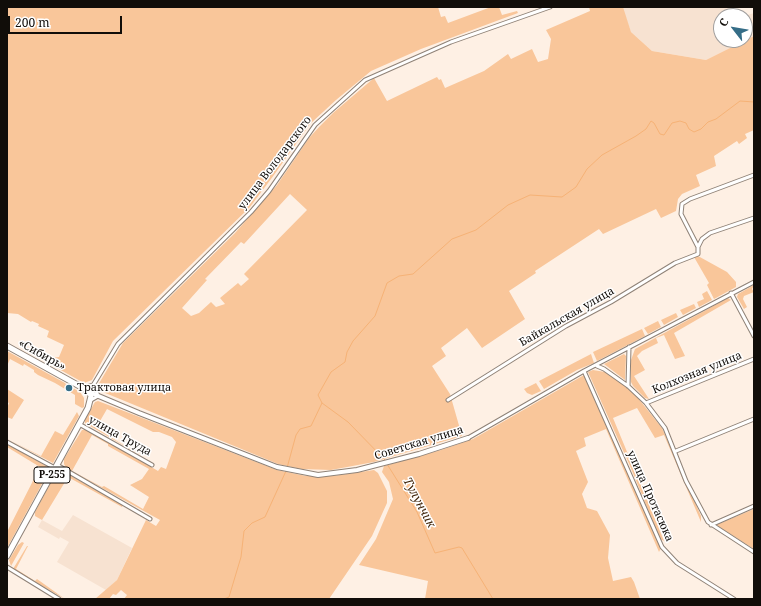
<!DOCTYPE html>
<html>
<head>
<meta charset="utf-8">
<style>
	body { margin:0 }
	#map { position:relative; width:761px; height:606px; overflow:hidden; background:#fef0e4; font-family:"Noto Serif",serif }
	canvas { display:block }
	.frame { position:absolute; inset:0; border:8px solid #110d09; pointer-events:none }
	.north { position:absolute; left:713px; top:8px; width:40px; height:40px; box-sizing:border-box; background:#fff; border:1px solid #a09e9d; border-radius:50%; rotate:301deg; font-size:11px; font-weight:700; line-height:16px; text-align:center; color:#110d09 }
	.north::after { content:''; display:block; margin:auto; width:14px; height:18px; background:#356d87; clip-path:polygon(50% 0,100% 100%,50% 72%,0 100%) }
	.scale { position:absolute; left:8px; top:16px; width:114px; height:18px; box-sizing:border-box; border:2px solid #110d09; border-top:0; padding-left:5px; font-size:12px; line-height:14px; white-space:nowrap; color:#110d09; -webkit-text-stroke:3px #fff; paint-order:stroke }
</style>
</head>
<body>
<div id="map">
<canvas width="761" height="606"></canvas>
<div class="frame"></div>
<div class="north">С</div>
<div class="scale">200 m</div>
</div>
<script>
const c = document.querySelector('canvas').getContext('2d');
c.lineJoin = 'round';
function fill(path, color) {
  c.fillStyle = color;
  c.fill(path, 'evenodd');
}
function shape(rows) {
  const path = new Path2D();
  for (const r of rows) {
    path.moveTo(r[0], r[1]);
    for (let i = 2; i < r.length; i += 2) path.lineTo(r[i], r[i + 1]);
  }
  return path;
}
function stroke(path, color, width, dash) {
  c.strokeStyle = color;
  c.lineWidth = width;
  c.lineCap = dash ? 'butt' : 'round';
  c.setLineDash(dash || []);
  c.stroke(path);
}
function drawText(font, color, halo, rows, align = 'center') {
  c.font = font + ' "Noto Serif",serif';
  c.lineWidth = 3;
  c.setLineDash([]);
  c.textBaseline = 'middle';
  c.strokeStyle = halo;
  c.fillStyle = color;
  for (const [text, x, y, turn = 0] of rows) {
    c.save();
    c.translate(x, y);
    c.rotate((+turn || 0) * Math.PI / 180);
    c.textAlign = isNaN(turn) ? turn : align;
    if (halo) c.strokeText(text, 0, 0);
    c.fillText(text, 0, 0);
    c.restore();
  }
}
const built = shape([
	[622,7,732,7,735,16,721,16,721,40,745,40,744,16,754,13,754,36,706,60,652,51,631,32],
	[73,515,132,548,117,580,106,590,57,562,69,542,60,537,59,539,38,527,42,520,62,531]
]);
const green = shape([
	[7,7,438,7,441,17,445,16,448,23,491,7,499,7,502,15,517,11,518,13,421,49,371,71,336,100,310,124,274,175,250,207,113,341,92,380,84,383,57,368,57,363,53,361,48,363,42,360,43,359,59,357,64,345,47,337,49,331,38,326,39,324,32,321,31,322,18,314,7,313],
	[589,7,623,7,631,32,652,51,706,60,754,36,754,130,745,134,747,138,739,144,737,141,714,156,716,166,696,175,700,186,682,194,678,199,676,211,661,218,656,209,603,234,599,229,535,271,536,273,509,291,525,319,482,348,467,328,441,348,446,356,432,366,450,394,462,436,374,462,331,470,301,469,278,464,98,390,98,385,123,343,235,233,277,185,309,138,320,126,333,113,374,78,387,101,437,77,439,80,441,79,445,88,484,71,508,54,511,59,532,49,538,62,548,59,551,39,546,30,590,11],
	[290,194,307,210,244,274,249,279,241,286,238,283,220,298,225,304,216,307,211,302,199,313,191,316,182,308,207,280,205,279,241,242,244,244],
	[698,256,727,272,736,282,736,287,714,299,707,285,709,283,694,257],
	[754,285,752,289,754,292,744,296,743,299,747,307,744,309,737,297,738,294],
	[707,291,712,300,699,307,697,302,704,299,702,294],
	[728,298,731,300,674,333,685,356,675,359,664,335,656,338,658,343,642,351,637,356,645,370,634,376,649,399,645,398,633,386,631,382,631,360,635,349],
	[694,304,696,308,683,315,680,310],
	[676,313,678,317,664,325,661,320],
	[658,321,661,327,648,334,644,328],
	[642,329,645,336,597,361,593,352],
	[7,351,65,383,70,389,73,388,80,392,84,398,84,407,82,408,75,404,75,395,55,383,38,375,34,372,34,370,24,364,23,366,10,359,7,366],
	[591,354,594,363,577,370,544,389,539,381],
	[624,354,626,356,625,380,604,364],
	[593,370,605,372,623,383,638,398,662,428,701,516,701,522,664,435,655,438,637,408,613,418,664,541,660,539,630,466,588,372],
	[584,375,661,548,659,552,606,429,584,438,586,446,576,451,588,482,582,494,587,508,597,511,610,535,608,558,613,581,631,577,634,582,640,599,425,599,428,581,359,565,376,539,393,499,389,482,382,472,384,466,441,450,473,439],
	[536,383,541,391,532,395,527,393,524,389],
	[7,389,24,400,12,419,7,417,7,408,9,403,7,402],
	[98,401,277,470,306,476,333,476,374,470,378,473,387,491,387,503,372,536,329,599,124,599,127,595,121,590,116,595,113,594,109,599,95,599,117,580,146,520,156,526,160,520,66,468,64,464,64,459,82,430,89,430,158,471,161,467,166,469,176,442,172,437,159,432,153,432,107,409,96,428,133,451,85,423,85,419,95,402],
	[92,435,108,444,108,446,149,469,142,479,130,485,149,497,143,509,104,486,102,487,72,471],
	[77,412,79,416,53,463,7,439,41,456,55,431,63,435],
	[7,444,46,466,49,471,7,548,7,532,40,467,7,447],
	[61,470,62,471,123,505,122,507,68,477,42,520,35,516,35,512,56,473],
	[754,509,754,549,716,525],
	[22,542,24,543,11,566,9,560,18,545],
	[27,546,28,546,16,569,35,581,37,579,65,599,13,569]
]);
const stream = shape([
	[322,403,348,422,386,461],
	[387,464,417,512,435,553,459,547,462,548,493,599],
	[287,468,296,435,300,429,311,426,322,403,318,395,331,372,345,362,347,352,353,341,375,316,387,283,399,276,413,274,452,239,476,230,508,205,530,195,562,197,576,187,587,169,602,155,636,136,646,129,651,121,654,123,660,134,664,135,672,123,680,121,686,123,689,129,694,132,701,129,708,122,716,119,740,101,754,102],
	[224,599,229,597,241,557,244,531,252,523,265,517,286,471]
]);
const minor = shape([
	[698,247,702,239,710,233,754,218],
	[731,293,754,336],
	[597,366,604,369,628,386,646,403,665,428,686,481,708,522,754,552],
	[584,371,662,547,677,563,734,599],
	[628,386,629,347],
	[82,388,94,385,98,396,91,400],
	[89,392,118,344,251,212,269,191,315,125,365,80,451,42,550,7],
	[448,400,566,326,611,302,675,263,698,254,698,247,681,214,682,204,690,199,754,175],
	[646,403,754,359],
	[79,424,152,465],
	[468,438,584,371,754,282],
	[7,442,55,468],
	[676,451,754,419],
	[57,465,150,519],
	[711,525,754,506],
	[7,567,59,599]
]);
const tertiary = shape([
	[89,392,139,413,277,467,318,475,357,470,419,454,468,438]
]);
const trunk = shape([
	[7,346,83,388,89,392,91,396,88,408,7,556]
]);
const markers = [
	[69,388,4,"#356d87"]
];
const shields = [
	[52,475,36]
];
const shieldNames = [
	["Р-255",52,475]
];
const streetNames = [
	["улица Володарского",275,163,-53],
	["Байкальская улица",567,317,-30],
	["«Сибирь»",42,355,29],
	["Колхозная улица",697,373,-22],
	["улица Труда",120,436,29],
	["Советская улица",419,443,-17],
	["улица Протасюка",650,496,66]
];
const poiNames = [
	["Трактовая улица",77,388]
];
const waterNames = [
	["Тулунчик",419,503,62]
];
fill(built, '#f7e2d1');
fill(green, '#f9c69a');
stroke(stream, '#f6b276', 1);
stroke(minor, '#8f8277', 5);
stroke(tertiary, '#8f8277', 6);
stroke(trunk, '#8f8277', 7);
stroke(minor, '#fff', 3);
stroke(tertiary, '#fff', 4);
stroke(trunk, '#fff', 5);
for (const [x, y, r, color] of markers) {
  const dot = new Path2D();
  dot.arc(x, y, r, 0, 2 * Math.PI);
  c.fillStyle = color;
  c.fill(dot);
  stroke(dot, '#fff', 1.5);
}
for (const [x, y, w] of shields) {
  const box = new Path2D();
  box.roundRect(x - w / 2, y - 8, w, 16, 3);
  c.fillStyle = '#fff';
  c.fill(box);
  stroke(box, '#110d09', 1);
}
drawText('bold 10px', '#110d09', null, shieldNames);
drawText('11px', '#110d09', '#fff', streetNames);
drawText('11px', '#110d09', '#fff', poiNames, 'left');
drawText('italic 12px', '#3f2409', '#fff', waterNames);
</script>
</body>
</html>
